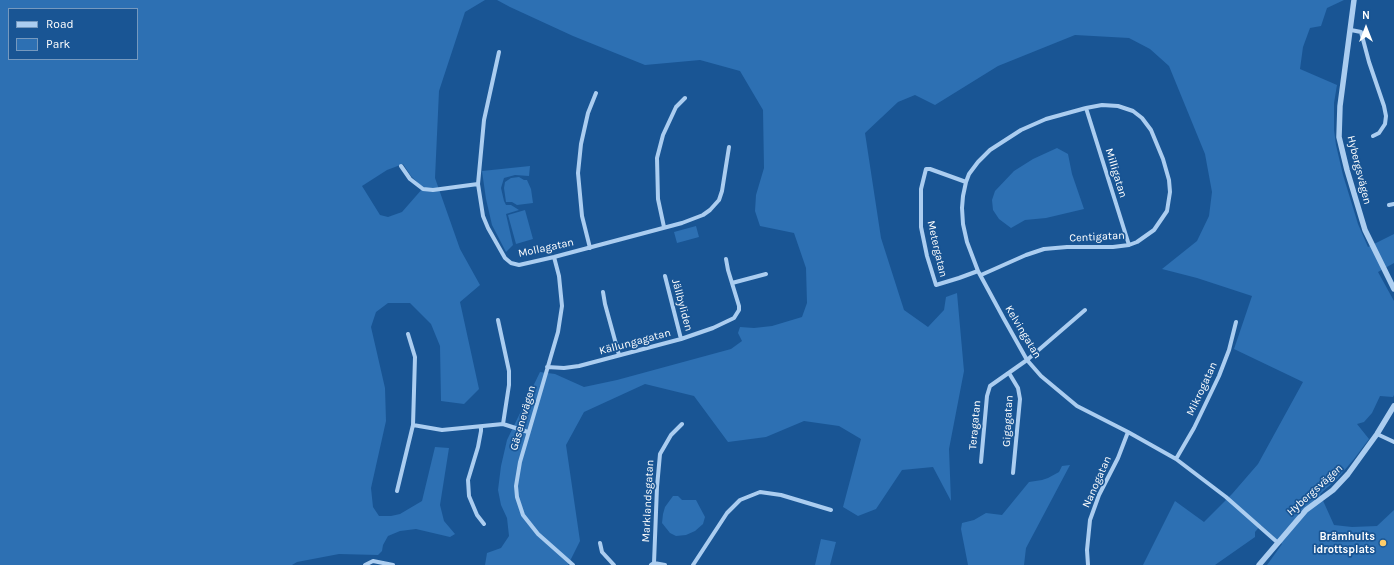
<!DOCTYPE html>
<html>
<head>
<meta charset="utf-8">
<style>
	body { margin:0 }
	#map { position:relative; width:1394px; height:565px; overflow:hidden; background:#195594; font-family:Karla,sans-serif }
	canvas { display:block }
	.legend { position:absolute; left:8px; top:8px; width:130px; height:52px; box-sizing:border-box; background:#195594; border:1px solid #7599bf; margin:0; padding:5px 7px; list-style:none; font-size:12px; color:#fff }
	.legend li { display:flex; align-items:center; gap:8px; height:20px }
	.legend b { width:20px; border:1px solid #7599bf }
	.north { position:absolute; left:1346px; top:8px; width:40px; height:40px; -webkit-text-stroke:3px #195594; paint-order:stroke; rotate:0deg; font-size:11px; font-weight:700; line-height:16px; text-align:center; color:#fff }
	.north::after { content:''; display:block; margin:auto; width:14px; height:18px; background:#fff; clip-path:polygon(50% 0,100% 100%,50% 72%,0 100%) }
</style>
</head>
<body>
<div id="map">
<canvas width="1394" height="565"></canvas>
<ul class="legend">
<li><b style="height:5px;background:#abcdf0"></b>Road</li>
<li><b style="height:11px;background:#2d70b3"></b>Park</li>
</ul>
<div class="north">N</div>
</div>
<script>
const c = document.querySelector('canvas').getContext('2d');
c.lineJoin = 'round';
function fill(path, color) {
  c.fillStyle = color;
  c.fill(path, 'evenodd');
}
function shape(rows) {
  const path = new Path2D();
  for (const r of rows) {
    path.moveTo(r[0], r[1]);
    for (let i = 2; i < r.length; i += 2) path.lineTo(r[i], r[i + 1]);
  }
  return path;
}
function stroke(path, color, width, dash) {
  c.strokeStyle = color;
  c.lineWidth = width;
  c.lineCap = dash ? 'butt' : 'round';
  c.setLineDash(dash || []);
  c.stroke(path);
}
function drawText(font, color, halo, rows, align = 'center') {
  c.font = font + ' Karla,sans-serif';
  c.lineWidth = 3.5;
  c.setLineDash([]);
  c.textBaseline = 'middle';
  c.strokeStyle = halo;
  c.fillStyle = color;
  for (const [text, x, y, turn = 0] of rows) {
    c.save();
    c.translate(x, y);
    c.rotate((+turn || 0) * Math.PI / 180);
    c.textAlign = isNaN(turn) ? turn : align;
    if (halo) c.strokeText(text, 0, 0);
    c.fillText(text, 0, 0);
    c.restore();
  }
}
const green = shape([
	[0,0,485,0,465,12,439,91,435,178,460,249,480,285,460,302,479,389,464,404,441,401,440,346,431,324,410,303,388,303,376,312,371,327,385,388,386,421,371,488,373,507,379,516,391,516,400,514,422,501,435,447,449,448,440,505,444,521,455,534,450,537,416,529,400,531,388,536,383,545,382,551,378,555,339,554,297,562,292,565,0,565],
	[9,9,137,9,137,59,9,59],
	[403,164,411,176,423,188,402,212,388,217,380,215,362,186,387,170],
	[497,0,1344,0,1327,8,1321,26,1310,28,1303,47,1300,69,1337,85,1334,103,1334,130,1336,145,1343,175,1358,224,1368,247,1394,234,1394,263,1378,272,1394,301,1394,395,1393,397,1380,396,1372,413,1364,422,1357,424,1369,439,1354,459,1337,479,1320,494,1334,525,1352,527,1377,526,1394,510,1394,565,1267,565,1282,544,1261,525,1255,532,1255,537,1215,565,1143,565,1175,501,1204,522,1232,494,1258,464,1303,382,1234,349,1252,296,1197,278,1162,269,1197,241,1209,216,1212,192,1205,154,1169,66,1150,49,1129,38,1075,35,998,66,935,105,915,95,898,102,865,133,881,238,904,310,928,327,944,310,946,297,957,293,964,371,949,449,951,501,933,467,902,470,876,509,858,516,843,507,861,439,839,426,804,421,766,437,728,442,694,396,645,384,584,412,566,445,580,541,568,565,485,565,487,553,501,548,509,536,507,518,501,505,498,490,501,466,507,440,540,372,555,374,584,387,617,380,731,349,742,341,738,333,740,327,754,328,772,326,802,317,807,303,806,268,794,233,760,226,755,211,756,195,764,168,763,110,740,71,700,60,645,65,573,36,510,7],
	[1057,148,1068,154,1072,174,1084,209,1046,218,1025,220,1011,228,999,219,993,210,992,200,995,191,1014,171,1033,159],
	[530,166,529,176,515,175,504,178,501,188,504,201,506,205,511,205,519,210,506,214,513,245,506,252,492,225,486,199,482,171],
	[519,177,524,180,527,180,531,189,533,203,517,205,512,202,506,202,504,188,505,182,511,178],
	[525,210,533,239,516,244,508,215],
	[696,226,699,237,677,243,674,232],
	[1070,465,1026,548,1024,565,968,565,961,529,962,523,974,520,986,513,1002,515,1029,482,1042,480,1048,478,1059,472,1062,466],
	[673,496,678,496,682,500,696,500,705,517,703,524,695,531,686,535,676,536,670,533,662,523,663,514,665,507],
	[821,539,836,542,830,565,815,565]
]);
const minor = shape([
	[1351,30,1361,32,1369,62,1384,106,1386,116,1385,124,1379,133,1373,136],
	[499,52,484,120,478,184,483,216,488,228,505,258,511,263,519,265,554,257,682,223,703,215,710,210,719,200,722,191,729,147],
	[1086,108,1129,245],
	[401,166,410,179,423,189,433,190,478,184],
	[966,182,930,169,926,169,921,189,921,227,927,256,936,285,959,278,978,271],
	[1389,205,1394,204],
	[664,227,658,199,657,158,663,135,676,107,685,98],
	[590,248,582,216,578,173,581,144,588,113,596,93],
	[554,257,559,276,562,306,558,332,520,462,516,486,517,497,523,515,538,534,573,565],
	[981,275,1026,255,1044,249,1067,247,1113,247,1129,245,1137,242,1154,230,1167,211,1170,192,1169,180,1163,159,1151,130,1142,118,1133,111,1118,106,1102,105,1086,108,1046,119,1021,130,990,150,978,162,969,174,966,182,963,196,962,208,963,224,967,242,978,271,1004,319,1027,360,1041,376,1077,406,1128,432,1176,459,1226,497,1277,542],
	[665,276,681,339],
	[732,283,766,274],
	[603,292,605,304,619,355],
	[498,320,509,371,509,385,503,424],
	[408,334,415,357,413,425,442,430,503,424,528,432],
	[547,367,564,368,579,366,681,339,713,328,734,318,739,310,739,306,728,270,726,259],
	[1009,373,1018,388,1020,399,1013,473],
	[481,427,481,431,478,447,468,480,469,496,477,515,484,524],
	[1377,434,1394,442],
	[1176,459,1194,428,1219,376,1229,350,1236,322],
	[981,462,987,396,990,386,1027,360,1085,310],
	[397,491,413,425],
	[600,543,602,552,614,565],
	[654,563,657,487,660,454,671,435,682,424],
	[365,565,373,561,393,565],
	[651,565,654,563,665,565],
	[693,565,727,513,740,500,760,492,781,495,831,510],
	[1088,565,1087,550,1090,520,1099,495,1118,458,1128,432]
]);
const tertiary = shape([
	[1354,0,1340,106,1339,137,1347,170,1365,230,1394,289],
	[1259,565,1306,510,1333,490,1348,474,1377,434,1394,406]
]);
const markers = [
	[1383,543,4,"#ffcd6a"]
];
const streetNames = [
	["Hybergsvägen",1359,170,76],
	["Milligatan",1116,173,73],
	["Centigatan",1097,237,-3],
	["Mollagatan",546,248,-12],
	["Metergatan",937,249,77],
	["Jällbyliden",682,305,75],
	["Kelvingatan",1023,332,59],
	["Källungagatan",635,342,-15],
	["Mikrogatan",1202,389,-65],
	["Gäsenevägen",523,418,-74],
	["Gigagatan",1008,421,-87],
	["Teragatan",975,425,-85],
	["Nanogatan",1097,482,-66],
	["Hybergsvägen",1315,490,-42],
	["Marklandsgatan",648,501,-87]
];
const poiNames = [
	["Brämhults",1375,537],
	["idrottsplats",1375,550]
];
fill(green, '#2d70b3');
stroke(minor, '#abcdf0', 4);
stroke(tertiary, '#abcdf0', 5.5);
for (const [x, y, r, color] of markers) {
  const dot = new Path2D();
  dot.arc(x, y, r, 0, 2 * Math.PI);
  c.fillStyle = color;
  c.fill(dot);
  stroke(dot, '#195594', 1.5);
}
drawText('11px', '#fff', '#195594', streetNames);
drawText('bold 11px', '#fff', '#195594', poiNames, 'right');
</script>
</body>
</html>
